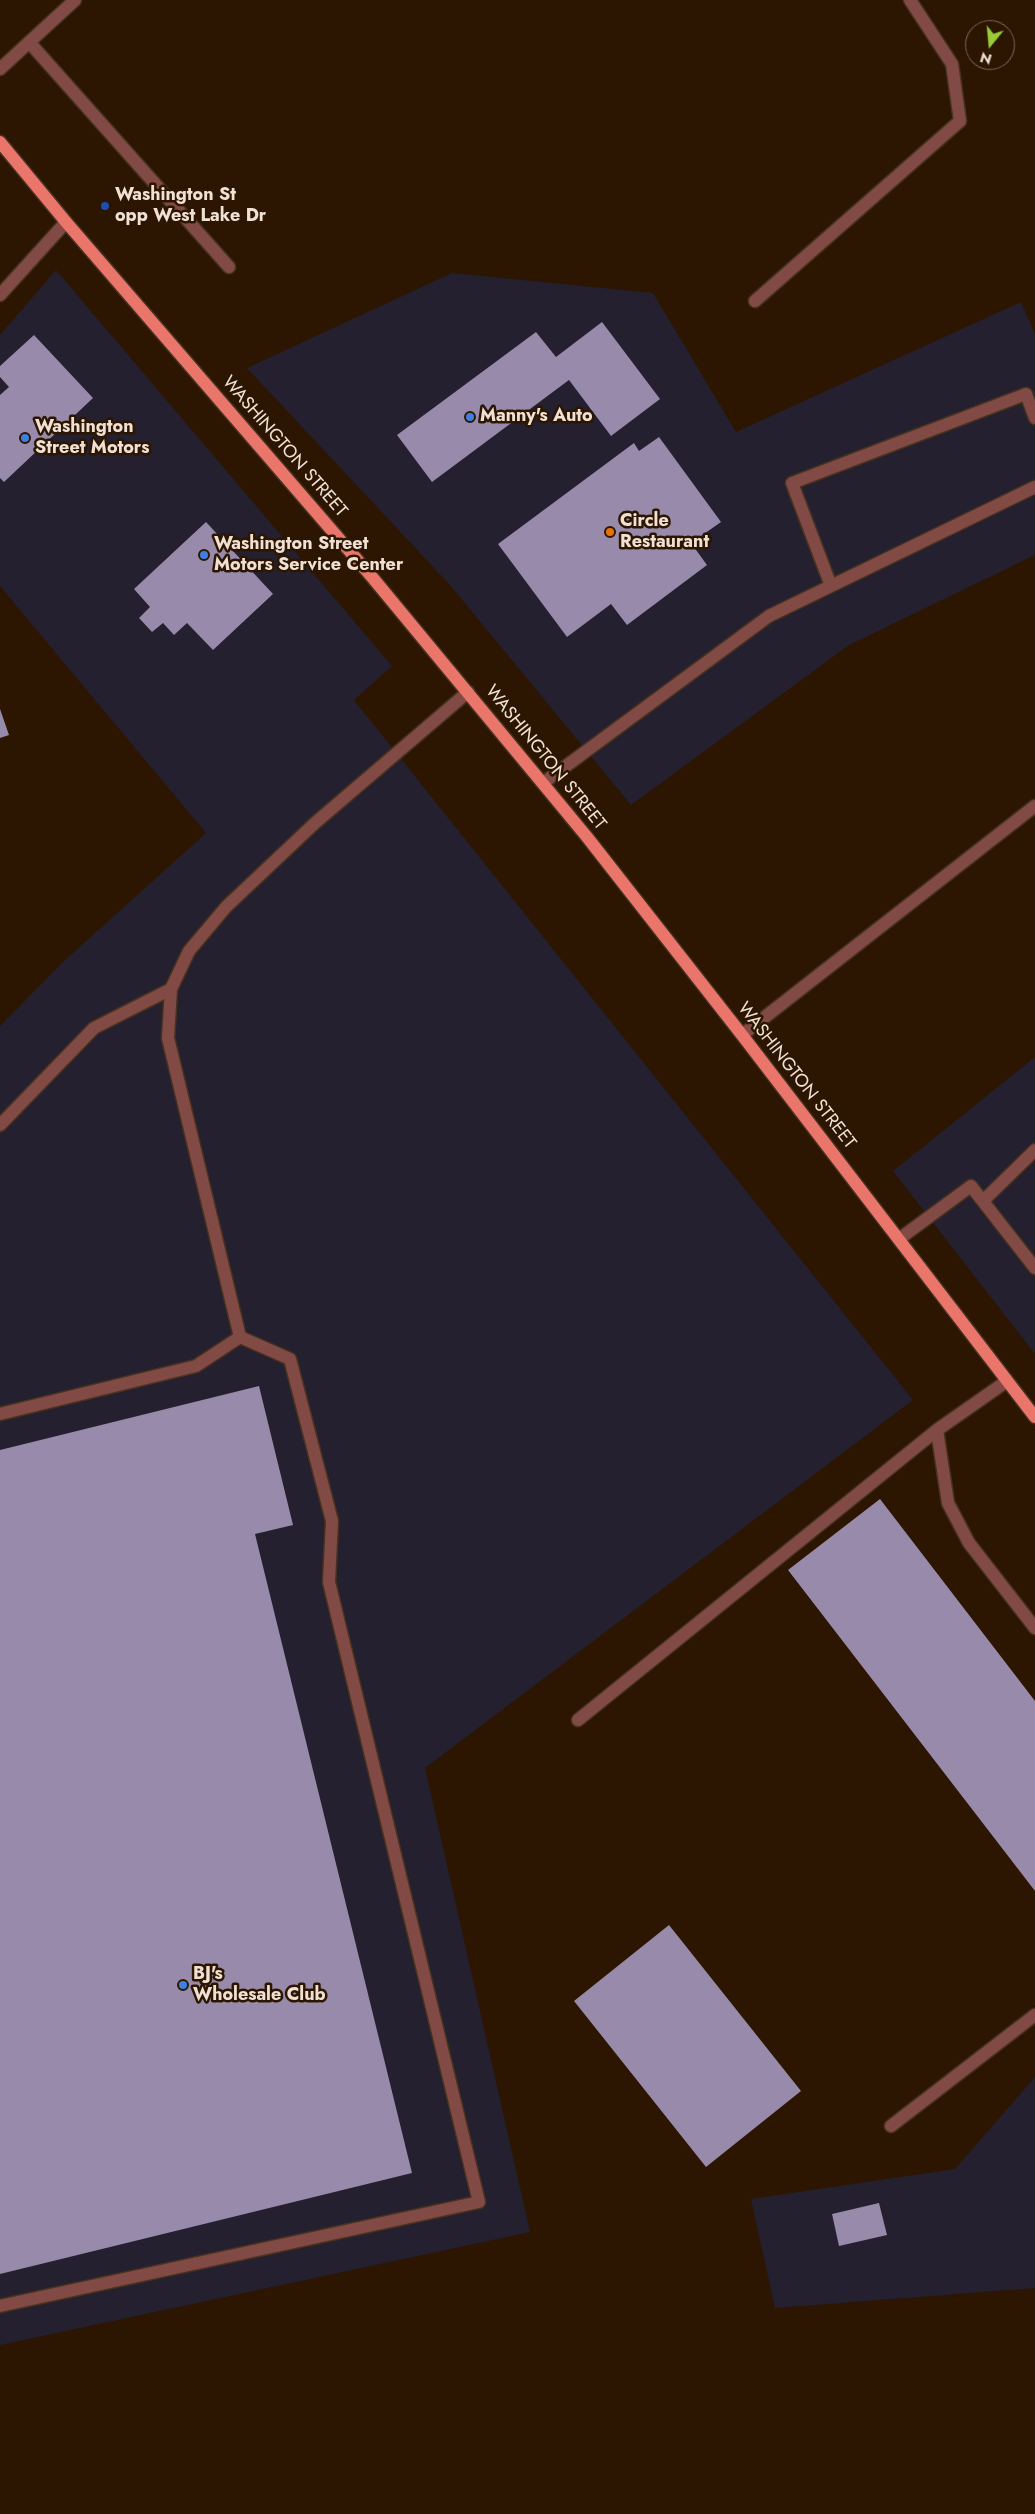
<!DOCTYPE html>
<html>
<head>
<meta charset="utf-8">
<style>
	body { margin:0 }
	#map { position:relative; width:1035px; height:2514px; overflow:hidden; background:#2c1602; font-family:Jost,sans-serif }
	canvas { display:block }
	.north { position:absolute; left:965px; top:20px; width:50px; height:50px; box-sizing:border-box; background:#2c1602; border:1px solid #7a6756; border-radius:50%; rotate:197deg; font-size:14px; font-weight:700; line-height:20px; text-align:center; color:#f0e1d4 }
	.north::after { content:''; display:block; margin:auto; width:18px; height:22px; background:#98cb37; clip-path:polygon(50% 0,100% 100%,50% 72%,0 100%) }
</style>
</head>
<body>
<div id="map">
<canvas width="1035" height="2514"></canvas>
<div class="north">N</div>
</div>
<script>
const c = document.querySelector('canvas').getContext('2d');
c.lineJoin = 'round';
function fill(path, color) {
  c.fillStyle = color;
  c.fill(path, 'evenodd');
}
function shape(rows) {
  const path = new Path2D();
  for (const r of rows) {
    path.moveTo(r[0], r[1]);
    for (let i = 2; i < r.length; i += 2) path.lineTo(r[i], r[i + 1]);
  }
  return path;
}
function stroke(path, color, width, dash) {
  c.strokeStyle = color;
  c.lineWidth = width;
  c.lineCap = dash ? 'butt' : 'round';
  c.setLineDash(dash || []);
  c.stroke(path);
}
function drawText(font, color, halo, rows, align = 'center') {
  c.font = font + ' Jost,sans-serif';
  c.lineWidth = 5;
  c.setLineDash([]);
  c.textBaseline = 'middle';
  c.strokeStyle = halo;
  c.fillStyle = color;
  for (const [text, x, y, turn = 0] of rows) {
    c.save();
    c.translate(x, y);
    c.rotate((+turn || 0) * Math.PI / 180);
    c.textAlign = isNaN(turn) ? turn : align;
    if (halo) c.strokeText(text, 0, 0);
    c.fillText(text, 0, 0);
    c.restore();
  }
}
const commercial = shape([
	[56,270,392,666,354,700,913,1400,425,1768,530,2232,0,2345,0,1026,64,961,206,833,0,586,0,335],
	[452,273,653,293,736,432,1021,302,1035,334,1035,555,849,645,631,805,450,585,247,368],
	[1035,1057,1035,1354,893,1171],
	[1035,2077,1035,2288,775,2308,751,2199,955,2169]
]);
const building = shape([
	[602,322,660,399,611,436,569,380,432,482,397,435,536,332,556,357],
	[34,335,93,398,4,482,0,478,0,395,9,387,0,377,0,366],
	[659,437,721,522,691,543,707,565,627,625,611,604,567,637,498,544,634,443,639,451],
	[206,522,273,594,213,650,187,623,174,635,163,623,152,632,139,618,150,607,134,589],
	[0,709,9,735,0,738],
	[259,1386,293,1525,255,1534,412,2173,0,2274,0,1450],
	[880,1499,1035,1701,1035,1891,788,1570],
	[669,1925,801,2091,706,2167,574,2001],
	[879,2203,887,2235,839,2246,832,2214]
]);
const service = shape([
	[29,42,229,267],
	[0,69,75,0],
	[755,301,960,121,952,64,910,0],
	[831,586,792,483,1026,394,1035,418],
	[543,783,769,616,1035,487],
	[742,1035,1035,806],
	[0,1125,94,1028,171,989],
	[983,1201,1035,1150],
	[899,1239,971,1186,1035,1268],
	[0,1414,196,1366,240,1337,168,1038,171,989,189,951,226,907,315,823,468,692],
	[937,1430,948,1503,969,1543,1035,1628],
	[578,1720,937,1430,1007,1381],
	[891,2126,1035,2015],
	[0,2306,479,2202,329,1582,332,1521,290,1359,240,1337]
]);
const minor = shape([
	[0,295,66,222]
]);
const primary = shape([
	[0,142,66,222,372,577,587,837,742,1035,1035,1417]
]);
const markers = [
	[105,206,5,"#1a4fb4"],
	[470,417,5,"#3f7fe0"],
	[25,438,5,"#3f7fe0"],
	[610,532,5,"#e8710a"],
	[204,555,5,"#3f7fe0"],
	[183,1985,5,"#3f7fe0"]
];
const poiNames = [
	["Washington St",115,196],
	["opp West Lake Dr",115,217],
	["Manny's Auto",480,417],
	["Washington",35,428],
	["Street Motors",35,449],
	["Circle",620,522],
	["Restaurant",620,543],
	["Washington Street",214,545],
	["Motors Service Center",214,566],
	["BJ's",193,1975],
	["Wholesale Club",193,1996]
];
const streetNames = [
	["WASHINGTON STREET",284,447,49],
	["WASHINGTON STREET",545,758,51],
	["WASHINGTON STREET",796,1076,52]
];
fill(commercial, '#24202f');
fill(building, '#988aaa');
stroke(service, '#47321f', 15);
stroke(minor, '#47321f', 15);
stroke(primary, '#47321f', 15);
stroke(service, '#824a44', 12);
stroke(minor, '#824a44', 12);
stroke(primary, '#ea756a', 12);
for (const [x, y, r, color] of markers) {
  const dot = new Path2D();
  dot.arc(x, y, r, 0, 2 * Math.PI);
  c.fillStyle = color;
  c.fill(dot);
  stroke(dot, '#2c1602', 2);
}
drawText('bold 18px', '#f0e1d4', '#2c1602', poiNames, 'left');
drawText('18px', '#f0e1d4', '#2c1602', streetNames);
</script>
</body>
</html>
